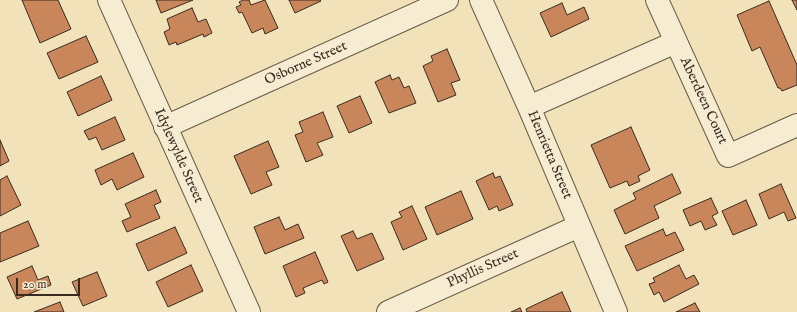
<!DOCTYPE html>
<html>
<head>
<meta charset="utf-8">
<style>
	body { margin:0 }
	#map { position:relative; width:797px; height:312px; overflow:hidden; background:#f1e2ba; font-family:"IM FELL English",serif }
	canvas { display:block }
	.scale { position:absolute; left:16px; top:278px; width:64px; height:18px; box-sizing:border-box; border:2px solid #392b21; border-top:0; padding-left:5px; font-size:12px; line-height:14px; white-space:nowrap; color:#392b21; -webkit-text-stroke:3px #f6ecd2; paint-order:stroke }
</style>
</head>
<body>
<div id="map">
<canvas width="797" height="312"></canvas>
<div class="scale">20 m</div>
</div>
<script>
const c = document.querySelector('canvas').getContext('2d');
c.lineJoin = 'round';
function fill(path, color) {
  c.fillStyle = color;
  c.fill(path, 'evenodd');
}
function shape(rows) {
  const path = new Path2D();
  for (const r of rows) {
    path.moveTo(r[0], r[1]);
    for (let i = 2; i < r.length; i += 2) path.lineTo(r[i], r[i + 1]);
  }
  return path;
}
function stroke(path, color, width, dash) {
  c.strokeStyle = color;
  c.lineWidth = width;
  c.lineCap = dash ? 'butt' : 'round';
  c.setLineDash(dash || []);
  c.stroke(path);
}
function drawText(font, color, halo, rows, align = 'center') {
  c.font = font + ' "IM FELL English",serif';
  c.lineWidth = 3.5;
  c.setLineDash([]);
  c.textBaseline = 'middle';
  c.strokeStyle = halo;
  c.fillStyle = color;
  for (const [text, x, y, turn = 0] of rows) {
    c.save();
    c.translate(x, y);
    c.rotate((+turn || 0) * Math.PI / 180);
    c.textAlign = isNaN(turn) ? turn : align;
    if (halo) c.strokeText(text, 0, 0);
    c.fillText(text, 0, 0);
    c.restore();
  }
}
const building = shape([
	[22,0,58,0,71,29,40,43,22,0],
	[156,0,193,0,161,13,156,0],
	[243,0,249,0,251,5,265,0,278,28,265,34,263,28,252,33,242,12,239,13,236,7,241,5,239,2,243,0],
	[289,0,320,0,321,1,295,13,289,0],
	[792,0,797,0,797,10,792,0],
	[769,1,797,65,797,85,782,91,780,88,778,88,760,47,752,51,737,15,769,1],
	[562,3,567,15,584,7,589,19,551,37,540,13,562,3],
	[192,8,198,22,206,19,212,33,204,37,203,34,177,45,176,42,169,45,164,32,170,29,167,19,192,8],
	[86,36,98,62,59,79,47,53,86,36],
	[447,49,460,80,451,83,456,95,438,102,423,66,433,61,431,56,447,49],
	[390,75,392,80,399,77,404,88,409,86,416,103,389,113,375,82,390,75],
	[101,76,112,100,78,116,67,92,101,76],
	[360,96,372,123,349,133,337,106,360,96],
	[323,112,333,137,317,143,323,155,306,162,295,135,303,132,299,122,323,112],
	[115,117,125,140,102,150,96,137,89,140,84,131,115,117],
	[631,127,650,170,638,176,640,181,629,186,627,181,610,188,591,145,631,127],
	[0,140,9,161,0,166,0,140],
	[268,141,279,167,266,172,272,185,251,194,234,156,268,141],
	[133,153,144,177,117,190,112,179,101,185,95,170,133,153],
	[493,173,495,178,500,176,513,205,499,211,497,206,489,210,476,181,493,173],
	[672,174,681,193,654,206,659,218,625,234,614,210,636,199,633,193,672,174],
	[7,176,21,205,0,216,0,180,7,176],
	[781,184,796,218,788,221,784,212,769,219,759,194,781,184],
	[156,190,161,202,154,205,160,218,127,232,122,221,131,217,125,204,156,190],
	[461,191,473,219,437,235,425,207,461,191],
	[711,198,718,213,712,216,717,225,705,230,701,221,690,226,683,210,711,198],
	[746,200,757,225,733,235,722,211,746,200],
	[412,206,427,239,403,250,391,222,402,217,399,212,412,206],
	[279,217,285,230,298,224,304,238,265,254,254,227,279,217],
	[28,221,39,246,0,262,0,233,28,221],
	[175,227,187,253,148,271,136,244,175,227],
	[663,229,666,236,675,232,684,250,637,271,625,246,663,229],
	[353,231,357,239,372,233,384,259,357,271,341,236,353,231],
	[315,252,328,282,324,284,322,280,303,288,305,293,296,297,283,266,315,252],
	[191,265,203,291,168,307,156,282,191,265],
	[679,265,686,279,694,275,699,284,664,302,659,292,654,295,649,284,655,282,653,278,679,265],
	[32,266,38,280,48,276,51,285,17,299,7,277,32,266],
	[97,272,107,296,83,306,72,282,97,272],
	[562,292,571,312,527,312,526,309,562,292],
	[60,302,64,312,34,312,60,302],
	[695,303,700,312,676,312,695,303],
	[520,308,522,312,511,312,520,308]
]);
const street = shape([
	[109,0,249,312],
	[481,0,529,107,616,312],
	[657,0,728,156,797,125],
	[529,107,676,42],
	[165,127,447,0],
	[388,312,579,226]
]);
const streetNames = [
	["Osborne Street",306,64,-24],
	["Aberdeen Court",703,101,65],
	["Henrietta Street",549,155,67],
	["Idylewylde Street",178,156,66],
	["Phyllis Street",483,269,-24]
];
fill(building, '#ca865b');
stroke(building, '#392b21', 1);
stroke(street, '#675947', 24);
stroke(street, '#f6ecd2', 22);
drawText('14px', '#392b21', '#f6ecd2', streetNames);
</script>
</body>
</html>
